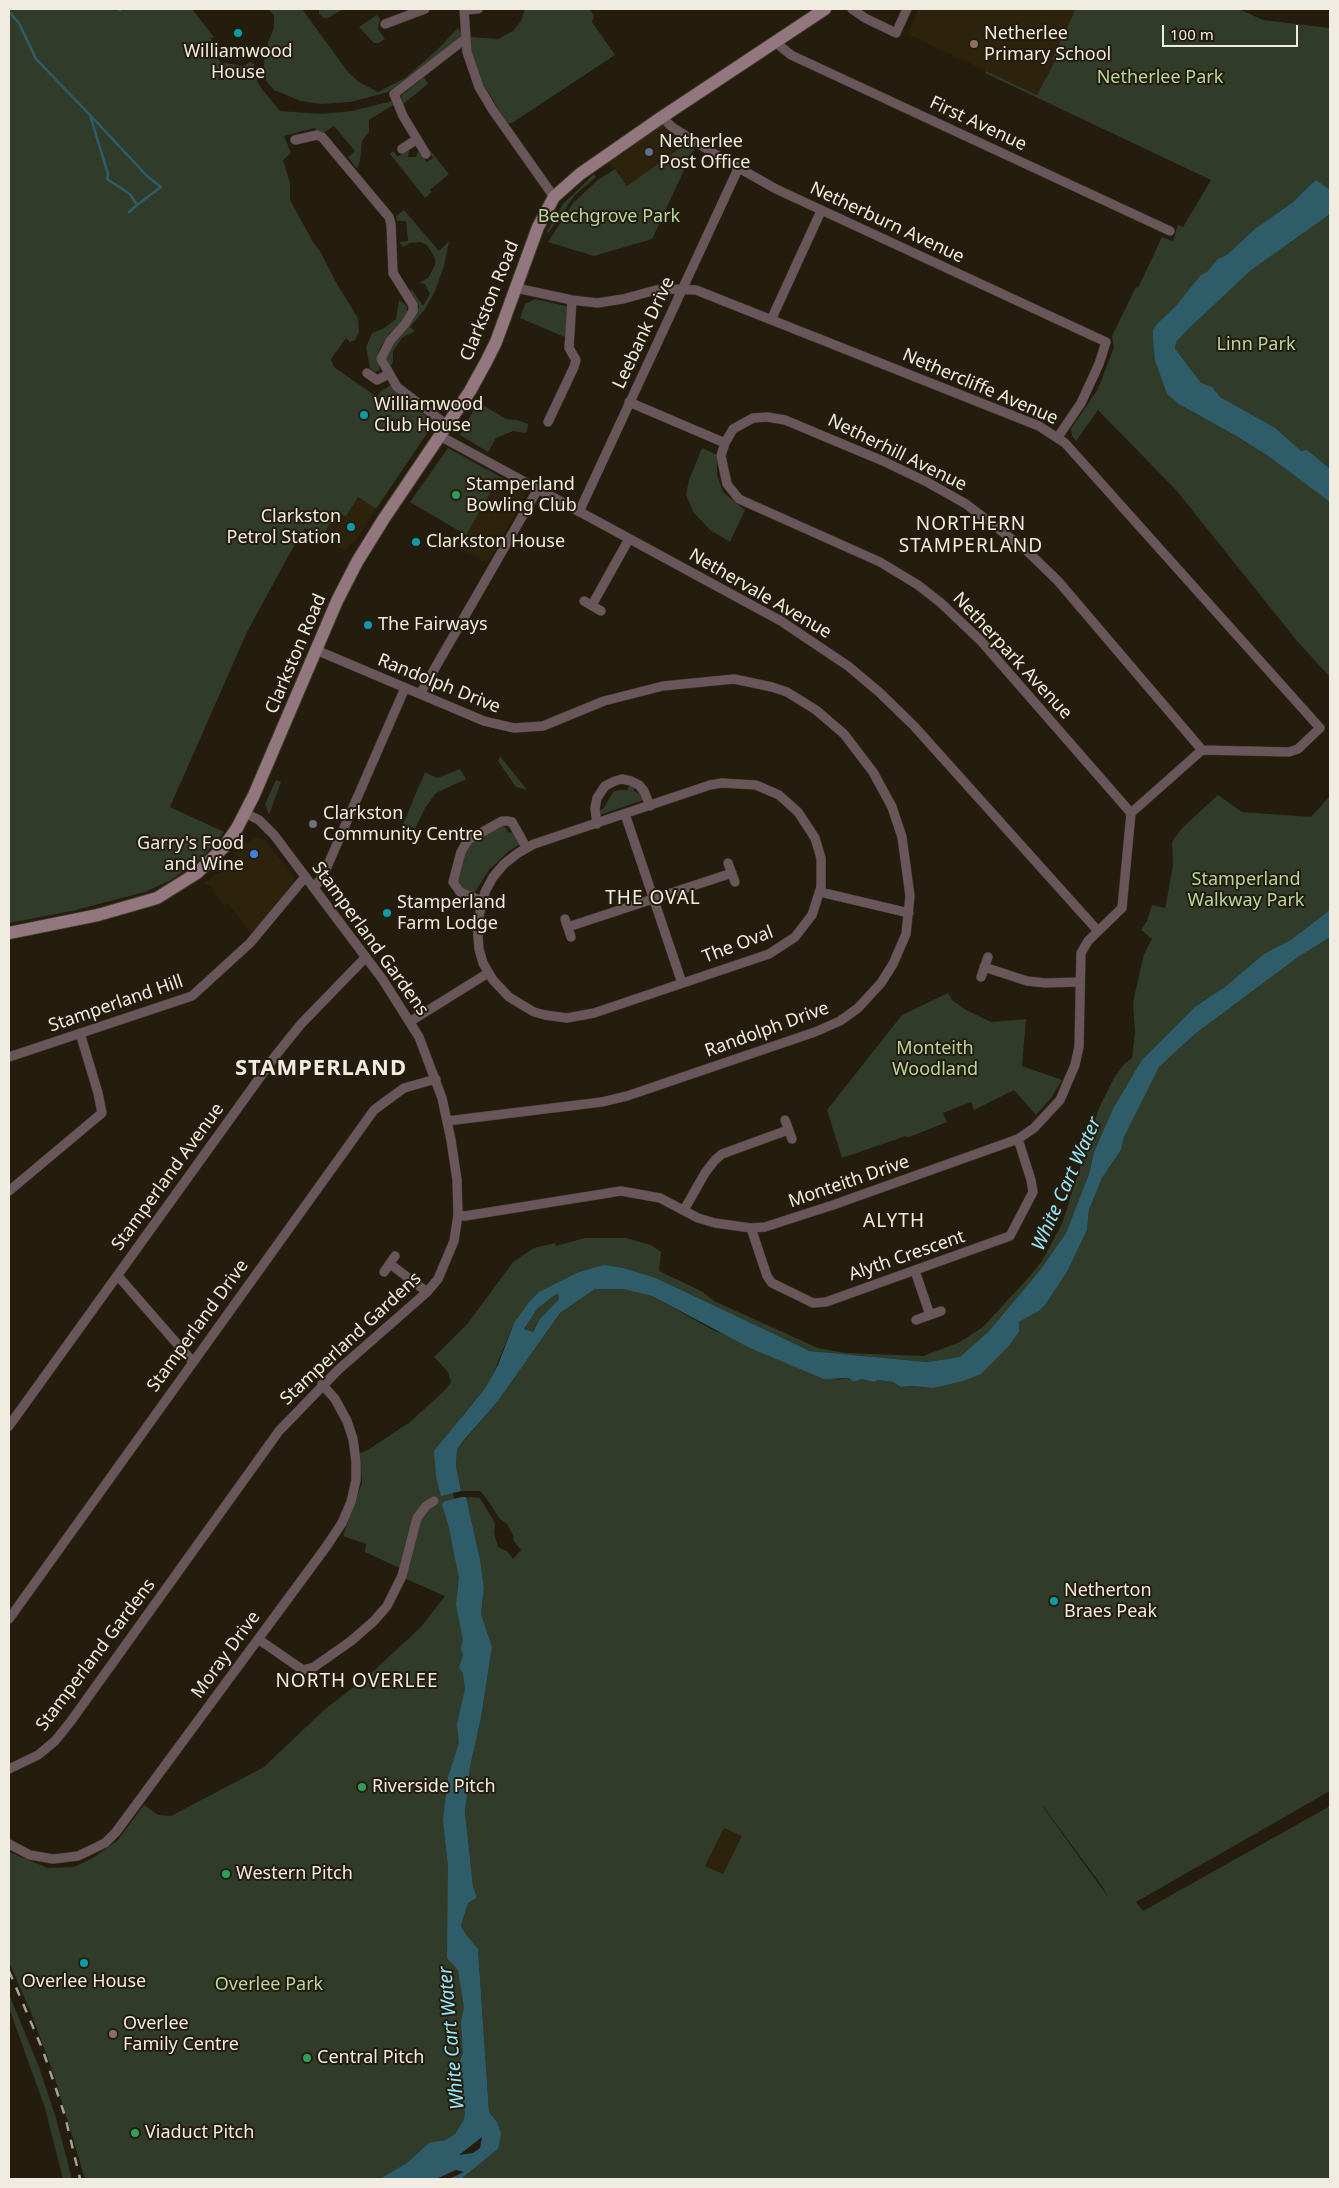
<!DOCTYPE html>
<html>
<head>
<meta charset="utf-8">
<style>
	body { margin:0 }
	#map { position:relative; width:1339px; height:2188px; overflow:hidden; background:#241c0d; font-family:"Noto Sans",sans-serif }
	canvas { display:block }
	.frame { position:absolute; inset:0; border:10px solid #f1ece1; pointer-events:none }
	.scale { position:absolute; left:1162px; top:25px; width:136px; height:22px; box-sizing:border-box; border:2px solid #f1ece1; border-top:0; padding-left:6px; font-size:15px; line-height:18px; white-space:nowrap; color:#f1ece1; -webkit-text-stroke:4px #241c0d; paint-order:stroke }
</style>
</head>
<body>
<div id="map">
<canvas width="1339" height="2188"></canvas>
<div class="frame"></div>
<div class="scale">100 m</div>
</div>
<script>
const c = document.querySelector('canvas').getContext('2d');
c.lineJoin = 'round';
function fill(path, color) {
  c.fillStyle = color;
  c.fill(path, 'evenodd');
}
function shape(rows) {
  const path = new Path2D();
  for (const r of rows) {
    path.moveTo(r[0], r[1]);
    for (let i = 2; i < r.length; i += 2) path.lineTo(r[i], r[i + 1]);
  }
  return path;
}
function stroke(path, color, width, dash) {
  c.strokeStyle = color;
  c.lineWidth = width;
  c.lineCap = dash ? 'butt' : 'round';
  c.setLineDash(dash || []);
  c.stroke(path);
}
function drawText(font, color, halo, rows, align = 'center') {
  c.font = font + ' "Noto Sans",sans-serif';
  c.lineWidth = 4;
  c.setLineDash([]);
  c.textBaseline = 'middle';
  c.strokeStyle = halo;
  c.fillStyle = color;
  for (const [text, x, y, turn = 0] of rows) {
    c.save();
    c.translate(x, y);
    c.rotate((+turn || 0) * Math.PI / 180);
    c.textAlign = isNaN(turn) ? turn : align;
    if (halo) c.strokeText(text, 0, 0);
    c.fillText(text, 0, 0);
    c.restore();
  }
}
const built = shape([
	[918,9,1076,9,1052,59,1055,61,1037,95,908,34],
	[662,117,690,138,677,151,627,186,606,156],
	[513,484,524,491,524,499,487,563,453,544,461,532,466,534,494,486,510,490],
	[358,497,376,509,355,542,350,544,346,551,322,538,336,512],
	[258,837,264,839,293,875,294,882,253,932,249,931,227,902,224,905,210,886,204,883,216,874,221,872,245,843],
	[724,1828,742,1836,723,1874,705,1866]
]);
const green = shape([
	[9,9,192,9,214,37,211,38,214,53,220,62,243,66,250,62,254,64,257,80,261,88,280,111,321,114,352,111,392,101,393,105,369,120,369,132,362,141,360,161,357,169,348,157,355,151,334,126,322,134,314,128,284,136,291,153,283,160,290,183,290,200,313,242,320,251,338,286,358,318,359,332,355,340,350,342,346,338,331,359,334,367,377,397,381,391,391,385,399,396,426,416,432,426,376,509,358,497,346,516,336,512,322,538,305,528,290,553,247,632,170,807,224,832,203,857,171,880,145,892,72,911,9,923],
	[268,9,302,9,348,72,359,82,378,92,405,78,437,50,458,28,462,33,458,41,388,92,351,102,321,104,301,101,274,90,266,81,264,66,265,50,274,28,274,15],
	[319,9,343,9,328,18,324,18,319,14],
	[525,9,590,9,594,16,592,22,615,55,512,123,507,123,479,77,471,50,471,37,498,39,513,31,521,21],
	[1076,9,1239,9,1263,20,1330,28,1330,677,1297,641,1176,490,1098,410,1076,441,1072,436,1071,429,1098,389,1114,347,1112,336,1136,287,1138,288,1162,237,1173,241,1178,225,1183,227,1211,180,985,73,986,71,1037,95,1055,61,1052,59],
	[377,15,380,19,378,29,385,39,379,43,374,43,359,27],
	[424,77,428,84,403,104,401,96],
	[686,144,694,149,652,239,594,256,548,242,573,203,598,180,615,169,627,186],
	[429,149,449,174,430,190,432,192,425,198,390,154,393,151,398,157,406,150,409,150,408,157,416,157,418,151,427,162,433,158,427,151],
	[594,174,596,177,575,195,549,232,546,233,563,204],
	[404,210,439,251,449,241,444,266,435,291,425,309,410,327,415,331,402,338,393,351,393,362,390,367,386,356,387,351,417,312,419,306,410,291,412,290,423,306,430,294,425,284,419,283,428,278,435,265,435,258,427,245,420,242,410,243,403,247,399,242,408,241,406,221,397,221,396,216],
	[535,299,570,307,567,338,520,318,525,304],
	[399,300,407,306,407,313,404,320,388,335,381,346,377,357,380,370,375,372,370,368,366,347,372,333,383,329,396,319],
	[478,402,506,419,517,420,528,424,527,431,525,433,513,431,496,438,488,452,460,435],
	[448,448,513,484,510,490,503,487,494,486,466,535,410,502],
	[702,448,717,455,717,475,723,492,745,510,730,542,710,530,694,513,686,495,689,480],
	[500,756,527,790,516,787,498,761],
	[460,769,466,779,436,793,425,808,415,829,403,824,425,772,437,778],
	[276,780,281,782,269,815,265,804],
	[630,784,636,787,633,791,642,794,643,800,603,814,600,814,597,810,603,809,613,792,619,790,627,790],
	[1218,795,1242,812,1311,817,1330,796,1330,1791,1136,1902,1143,1911,1330,1806,1330,2179,461,2179,498,2149,497,2122,489,2112,478,1949,467,1937,461,1926,468,1903,477,1898,473,1886,465,1812,470,1767,481,1718,492,1647,481,1614,484,1588,480,1559,466,1498,470,1497,480,1498,495,1523,494,1533,498,1547,508,1552,513,1559,521,1550,513,1540,514,1537,507,1524,500,1519,486,1498,480,1491,461,1491,456,1466,457,1449,498,1401,560,1313,595,1289,623,1289,652,1296,713,1330,838,1380,849,1378,854,1382,862,1379,874,1382,878,1380,893,1382,901,1387,912,1386,933,1388,980,1374,1009,1346,1019,1332,1019,1322,1039,1311,1046,1304,1068,1270,1087,1230,1089,1210,1102,1178,1121,1150,1124,1137,1151,1081,1159,1067,1196,1033,1126,1086,1094,1152,1089,1174,1066,1233,1041,1269,989,1331,960,1357,927,1362,810,1351,656,1278,605,1265,579,1272,514,1323,493,1374,486,1387,461,1417,444,1463,461,1522,474,1668,456,1897,479,2120,395,2179,85,2179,53,2072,31,2013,9,1962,9,1852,48,1868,74,1867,93,1858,117,1841,144,1805,158,1815,171,1816,264,1767,324,1710,368,1676,421,1627,445,1596,406,1579,404,1570,365,1552,366,1544,343,1536,362,1483,360,1453,368,1450,410,1422,444,1391,451,1382,448,1372,434,1357,468,1323,513,1262,534,1248,555,1243,556,1246,585,1238,626,1238,651,1245,661,1252,659,1271,703,1292,714,1301,818,1348,846,1353,923,1356,960,1342,983,1327,1029,1277,1042,1261,1062,1224,1099,1108,1114,1078,1124,1064,1132,1058,1135,1033,1133,1002,1144,954,1152,939,1141,930,1147,921,1152,905,1165,908,1166,904,1173,865,1172,842,1182,828],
	[1043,1806,1102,1886,1108,1897,1043,1807],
	[724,1828,742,1836,723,1874,705,1866],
	[503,824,508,832,514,833,520,844,509,851,489,870,475,892,471,893,458,886,457,876,468,844],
	[948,993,952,1000,966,1010,991,1022,1026,1019,1022,1066,1062,1080,1051,1098,1036,1115,1014,1090,974,1110,971,1102,943,1113,947,1122,907,1138,906,1136,842,1158,827,1110,902,1015],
	[556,1294,559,1295,559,1299,539,1320,532,1332,524,1329,537,1309],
	[9,1994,39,2067,56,2118,72,2179,63,2179,45,2108,9,2008]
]);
const water = shape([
	[1316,180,1330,190,1330,214,1251,270,1187,330,1176,342,1175,349,1201,383,1212,387,1220,397,1275,428,1301,451,1307,450,1330,469,1330,502,1267,455,1235,435,1179,404,1167,394,1155,360,1153,340,1153,330,1157,324,1175,307,1201,275,1207,272,1218,259,1227,255,1255,229,1292,203],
	[1330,910,1330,937,1298,957,1196,1033,1159,1067,1124,1137,1121,1150,1102,1178,1089,1210,1087,1230,1068,1270,1046,1304,1039,1311,1019,1322,1019,1332,1009,1346,981,1374,963,1381,933,1388,912,1386,901,1387,893,1382,878,1380,874,1382,862,1379,854,1382,849,1378,824,1379,750,1348,652,1296,623,1289,595,1289,560,1313,498,1401,464,1440,457,1449,456,1466,461,1491,441,1496,436,1476,434,1451,486,1387,498,1365,514,1323,529,1302,539,1292,579,1272,596,1267,605,1265,623,1268,656,1278,810,1351,927,1362,960,1357,989,1331,1041,1269,1066,1233,1089,1174,1094,1152,1114,1107,1142,1060,1195,1007,1225,987,1264,954,1291,940],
	[556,1294,559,1295,559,1299,539,1320,533,1332,524,1329,537,1309],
	[462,1497,466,1497,480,1559,484,1588,481,1614,492,1647,481,1718,470,1767,465,1812,473,1886,477,1898,468,1903,461,1926,467,1936,478,1949,489,2112,497,2122,501,2134,498,2149,461,2179,449,2179,464,2172,456,2170,436,2179,380,2179,407,2163,429,2143,446,2140,455,2134,464,2120,465,2112,458,2067,463,2053,461,2022,464,2007,458,1970,447,1958,448,1866,443,1820,448,1777,459,1743,457,1724,465,1689,463,1673,459,1668,463,1655,461,1648,463,1640,456,1605,459,1578,449,1528,442,1504,445,1501],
	[482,2137,480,2148,473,2153,459,2155]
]);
const stream = shape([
	[119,9,120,10],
	[9,12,19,23,36,59,90,115,108,174,107,179,130,194,137,205,129,212],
	[91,116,147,176,161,187,137,205]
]);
const minor = shape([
	[464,9,467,52,479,87,492,109,554,197],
	[852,9,865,18,896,33,907,9],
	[464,10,478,9],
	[385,24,425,9],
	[775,42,791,55,1170,231],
	[662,117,672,127,723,159,776,189,1106,342,1099,364,1081,403,1058,437],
	[295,140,317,135,322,137,389,217,391,224,393,273,413,305,413,311,405,324,390,341,381,359,397,387,447,425],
	[402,149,417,139],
	[426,154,403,116,394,94,465,39],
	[771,320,821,211],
	[367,373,377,380,389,374],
	[629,402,725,443],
	[548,422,574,367,576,360,569,348,572,300],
	[440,436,781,621,848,666,879,692,914,726,1098,931],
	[579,512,738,169],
	[584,601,601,611],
	[592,605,629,539],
	[316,650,484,721,514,728,543,726,604,701,663,686,734,679,772,687,787,692,816,710,844,734,873,772,892,807,902,837,910,896,906,934,893,964,881,983,858,1008,840,1021,815,1032,627,1096,602,1102,447,1121],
	[420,694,538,489],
	[722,783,756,785,779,795,798,812,815,838,821,858,821,887,812,915,795,937,769,954,594,1013,567,1018,545,1015,534,1012,509,997,493,980,483,963,479,949,477,924,485,892,493,877,504,864,518,853,534,844,710,785,722,783],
	[1131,813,981,641,941,603,918,585,880,562,739,499,727,484,721,456,725,443,733,429,753,418,767,417,785,420,883,461,927,482,966,504,1026,550,1058,581,1202,750],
	[625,814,682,983],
	[597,824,595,808,597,798,605,786,615,781,622,779,631,781,639,785,644,791,650,806],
	[728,863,735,882],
	[314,888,323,876,405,688],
	[820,892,909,913],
	[482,901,460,892,453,882,461,852,468,840,502,821,507,821,512,822,526,847],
	[565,919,571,937],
	[568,927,732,873],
	[984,967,1027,981,1045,983,1079,982],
	[981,977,988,957],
	[411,1021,488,973],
	[9,1057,192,996,250,943,305,877],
	[785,1120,792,1139],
	[9,1191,102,1113,98,1093,80,1033],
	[684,1210,705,1173,715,1160,722,1154,788,1130],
	[458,1215,465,1216,621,1191,660,1198,698,1218,715,1223,751,1228,765,1227,833,1205,1018,1139,1034,1128,1060,1100,1075,1065,1079,1047,1081,953,1088,941,1122,908,1131,813,1202,750,1289,752,1298,749,1320,728,1065,443,1039,426,696,290,671,289,656,290,623,299,597,303,572,300,516,288],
	[751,1228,767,1276,772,1283,813,1303,826,1302,1010,1236,1033,1192,1031,1180,1018,1139],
	[390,1264,427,1292],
	[915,1271,930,1315],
	[384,1272,395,1256],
	[118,1276,193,1362],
	[916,1320,941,1311],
	[9,1426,276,1055,301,1024,366,957],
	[9,1619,374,1110,404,1088,436,1079],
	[258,1639,303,1670,314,1667,351,1641,374,1621,387,1606,402,1576,417,1518,426,1506,434,1501],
	[9,1769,38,1755,55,1741,71,1721,279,1431,338,1370,427,1292,438,1279,454,1241,458,1215,457,1180,451,1140,442,1098,419,1037,383,980,274,835,259,820,245,813],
	[9,1844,30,1855,53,1859,78,1856,105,1843,116,1832,326,1547,342,1523,351,1502,356,1480,356,1462,353,1439,347,1421,335,1399,322,1384]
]);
const secondary = shape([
	[9,933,98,915,157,898,197,873,224,847,237,828,254,795,337,601,357,562,383,520,470,391,486,362,496,342,538,227,554,197,580,174,662,117,825,9]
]);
const rail = shape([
	[9,1971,42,2048,54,2083,65,2116,80,2179]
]);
const markers = [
	[238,33,5,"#0f9aa8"],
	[974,44,5,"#8d6e63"],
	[649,152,5,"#5c6f8a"],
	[364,415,5,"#0f9aa8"],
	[456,495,5,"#2e9e5b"],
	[351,527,5,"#0f9aa8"],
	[416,542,5,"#0f9aa8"],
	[368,625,5,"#0f9aa8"],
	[313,824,5,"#6b7280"],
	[254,854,5,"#3f7fe0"],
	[387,913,5,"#0f9aa8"],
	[1054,1601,5,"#0f9aa8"],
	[362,1787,5,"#2e9e5b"],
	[226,1874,5,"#2e9e5b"],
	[84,1963,5,"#0f9aa8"],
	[113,2034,5,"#8d6e63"],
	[307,2058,5,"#2e9e5b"],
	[135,2133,5,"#2e9e5b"]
];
const poiNames = [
	["Netherlee",984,34],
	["Primary School",984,55],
	["Williamwood",238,52,"center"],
	["House",238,73,"center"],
	["Netherlee",659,142],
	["Post Office",659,163],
	["Williamwood",374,405],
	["Club House",374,426],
	["Stamperland",466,485],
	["Bowling Club",466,506],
	["Clarkston",341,517,"right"],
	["Petrol Station",341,538,"right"],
	["Clarkston House",426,542],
	["The Fairways",378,625],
	["Clarkston",323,814],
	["Community Centre",323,835],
	["Garry's Food",244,844,"right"],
	["and Wine",244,865,"right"],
	["Stamperland",397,903],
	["Farm Lodge",397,924],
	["Netherton",1064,1591],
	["Braes Peak",1064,1612],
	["Riverside Pitch",372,1787],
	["Western Pitch",236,1874],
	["Overlee House",84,1982,"center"],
	["Overlee",123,2024],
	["Family Centre",123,2045],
	["Central Pitch",317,2058],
	["Viaduct Pitch",145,2133]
];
const parkNames = [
	["Netherlee Park",1160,78],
	["Beechgrove Park",609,217],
	["Linn Park",1256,345],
	["Stamperland",1246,880],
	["Walkway Park",1246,901],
	["Monteith",935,1049],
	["Woodland",935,1070],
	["Overlee Park",269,1985]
];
const streetNames = [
	["First Avenue",978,124,25],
	["Netherburn Avenue",887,223,25],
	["Clarkston Road",490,301,-68],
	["Leebank Drive",644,333,-65],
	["Nethercliffe Avenue",980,387,23],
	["Netherhill Avenue",897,453,26],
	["Nethervale Avenue",760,594,30],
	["Clarkston Road",296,654,-67],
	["Netherpark Avenue",1012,656,47],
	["Randolph Drive",439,684,22],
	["Stamperland Gardens",370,939,54],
	["The Oval",738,945,-21],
	["Stamperland Hill",116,1004,-19],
	["Randolph Drive",767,1030,-20],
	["Stamperland Avenue",168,1177,-54],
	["Monteith Drive",849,1182,-19],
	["Alyth Crescent",907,1256,-19],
	["Stamperland Drive",198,1326,-54],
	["Stamperland Gardens",351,1339,-43],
	["Stamperland Gardens",96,1655,-53],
	["Moray Drive",226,1655,-54]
];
const neighbourhoodNames = [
	["NORTHERN",971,525],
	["STAMPERLAND",971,547],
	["THE OVAL",653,899],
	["ALYTH",894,1222],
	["NORTH OVERLEE",357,1682]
];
const waterNames = [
	["White Cart Water",1067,1184,-66],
	["White Cart Water",452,2038,-95]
];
const districtNames = [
	["STAMPERLAND",321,1069]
];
fill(built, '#2d220b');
fill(green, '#313b29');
fill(water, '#2e5d69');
stroke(stream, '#2e5d69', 2.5);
stroke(minor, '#41392b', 10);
stroke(secondary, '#41392b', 14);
stroke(minor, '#68565b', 9);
stroke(secondary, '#93777f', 12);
stroke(rail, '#a6a094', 2.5, [9, 9]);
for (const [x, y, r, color] of markers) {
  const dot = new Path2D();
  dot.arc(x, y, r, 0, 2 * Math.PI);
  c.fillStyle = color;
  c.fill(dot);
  stroke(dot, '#241c0d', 2);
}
drawText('18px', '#f1ece1', '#241c0d', poiNames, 'left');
drawText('18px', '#b7d79e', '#241c0d', parkNames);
drawText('18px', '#f1ece1', '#241c0d', streetNames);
c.letterSpacing = '1px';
drawText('19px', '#f1ece1', '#241c0d', neighbourhoodNames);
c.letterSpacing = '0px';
drawText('italic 19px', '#96e8fd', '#241c0d', waterNames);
c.letterSpacing = '1px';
drawText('bold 22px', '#f1ece1', '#241c0d', districtNames);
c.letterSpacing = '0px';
</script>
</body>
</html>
